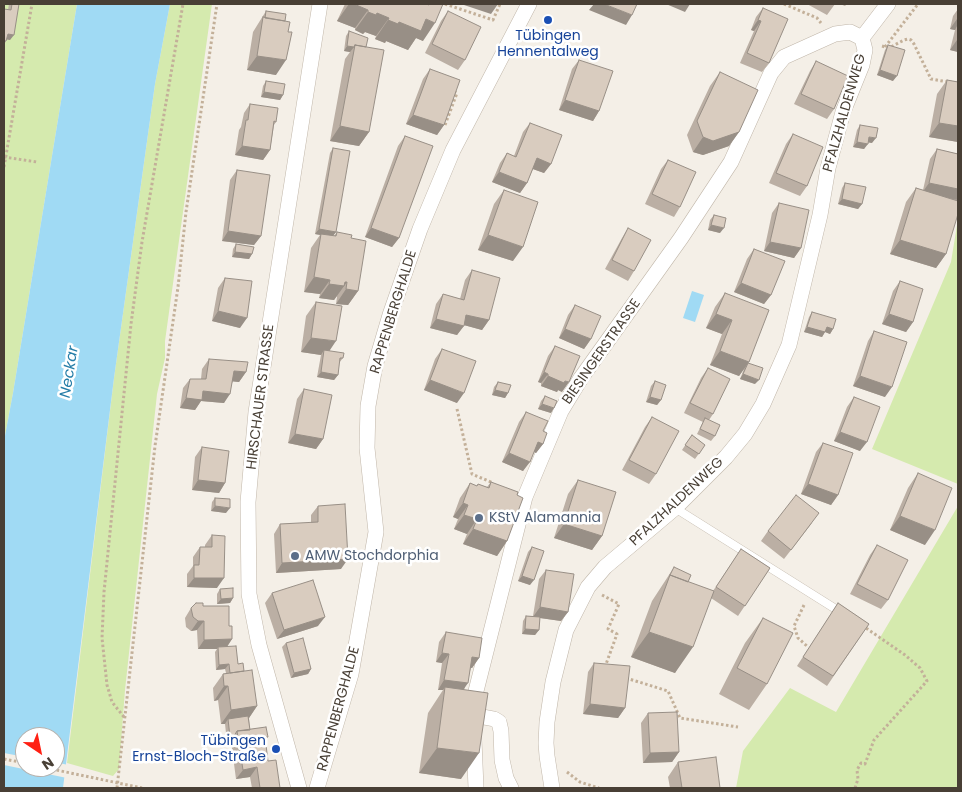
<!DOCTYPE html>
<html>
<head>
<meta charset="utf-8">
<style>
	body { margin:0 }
	#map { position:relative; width:962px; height:792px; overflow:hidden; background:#f4efe7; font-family:Poppins,sans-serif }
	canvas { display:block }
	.frame { position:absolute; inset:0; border:5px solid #483f35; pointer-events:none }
	.north { position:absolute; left:15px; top:727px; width:50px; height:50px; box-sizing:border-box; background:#fff; border:1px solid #b6b2ae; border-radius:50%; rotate:146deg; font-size:14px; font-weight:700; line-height:20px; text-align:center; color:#483f35 }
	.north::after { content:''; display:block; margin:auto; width:18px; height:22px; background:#ff2013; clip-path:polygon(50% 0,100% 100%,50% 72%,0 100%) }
</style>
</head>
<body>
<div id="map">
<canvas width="962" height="792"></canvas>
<div class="frame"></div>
<div class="north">N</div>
</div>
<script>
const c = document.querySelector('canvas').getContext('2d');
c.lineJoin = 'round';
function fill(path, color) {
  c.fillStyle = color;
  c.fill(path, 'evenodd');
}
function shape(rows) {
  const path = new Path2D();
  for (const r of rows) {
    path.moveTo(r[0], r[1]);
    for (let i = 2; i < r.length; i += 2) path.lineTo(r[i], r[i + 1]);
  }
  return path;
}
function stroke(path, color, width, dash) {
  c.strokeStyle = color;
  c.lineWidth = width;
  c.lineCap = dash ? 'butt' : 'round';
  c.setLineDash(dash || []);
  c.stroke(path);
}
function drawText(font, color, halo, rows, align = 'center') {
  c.font = font + ' Poppins,sans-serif';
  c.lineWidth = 5;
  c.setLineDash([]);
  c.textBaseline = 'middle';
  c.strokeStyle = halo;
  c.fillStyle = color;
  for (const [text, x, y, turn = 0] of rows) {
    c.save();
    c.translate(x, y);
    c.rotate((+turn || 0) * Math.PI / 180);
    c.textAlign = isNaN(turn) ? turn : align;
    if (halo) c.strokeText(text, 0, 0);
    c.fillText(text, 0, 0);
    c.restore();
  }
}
const green = shape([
	[4,4,77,4,13,393,4,441],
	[170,4,212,4,211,11,165,341,165,358,157,394,125,690,119,769,113,776,67,763,114,378,155,84],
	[958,219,958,484,872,449,951,262],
	[958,506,958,788,736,788,743,751,790,688,836,712]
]);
const water = shape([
	[77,4,170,4,155,84,114,378,63,788,4,788,4,441,13,393],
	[25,737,55,737,55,767,25,767],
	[692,291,704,295,695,322,683,318]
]);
const pier = shape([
	[4,753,25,757,25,767,55,767,55,762,68,765,67,778,4,765]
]);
const path = shape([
	[445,4,493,20,500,4],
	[784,4,817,18,821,23],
	[882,46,889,48,904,40,908,39,911,40,914,44,931,79,948,82],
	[885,47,918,4],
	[445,125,457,93,453,91],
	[4,157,37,162],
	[4,167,32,4],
	[457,409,472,474,493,483],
	[602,595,619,604,608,629,617,634,605,667],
	[804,605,794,626,798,638,808,647],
	[626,678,668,691,680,718,738,727],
	[124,717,112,702,107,685,102,638,104,592,131,324,142,242,183,4],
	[4,759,25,763],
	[42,767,142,788],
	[567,772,580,782,599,788],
	[117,788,155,446,178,287,186,212,217,4],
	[855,788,858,779,857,770,861,763,865,764,874,740,927,681,920,668,905,655,863,626]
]);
const lane = shape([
	[675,508,842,613]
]);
const street = shape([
	[862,38,888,4],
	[474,712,476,691,525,497,561,411,581,378,681,238,731,162,771,73,784,57,835,34,850,32,862,38],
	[473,715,494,719,499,722,501,731,502,760,506,778,511,788],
	[474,740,476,788],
	[299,788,259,645,249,594,248,502,256,412,320,4],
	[317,788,351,674,376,532,367,448,368,406,375,366,390,315,420,229,453,150,529,4],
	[552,788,547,756,546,743,547,722,553,682,566,630,588,587,605,567,675,508,726,457,745,434,763,404,789,345,820,215,828,168,843,112,862,65,865,50,862,38]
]);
const wall = shape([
	[9,4,19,4,10,40,7,39,4,45,4,13,8,10],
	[345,4,427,4,423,41,416,38,408,50,386,41,385,43,375,39,376,36,365,32,363,34,355,30,355,28,337,21],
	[807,4,835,4,827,15],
	[840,4,847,4,845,6],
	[763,8,769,63,762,72,740,63,754,31,751,30,756,17],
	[958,9,958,52,950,50,955,30,950,29,953,16],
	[266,11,276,75,247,70,253,32],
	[448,11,465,60,458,70,425,53,441,21],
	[349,31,366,47,369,132,359,146,330,141,345,59,350,52,344,51,346,36],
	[888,45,893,81,877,75,885,50],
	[579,60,599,111,593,121,559,110,572,69],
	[816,61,834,109,827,119,794,104,810,71],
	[430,69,444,125,437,135,406,124,423,79],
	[720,72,739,132,729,146,703,155,693,152,687,135,710,86],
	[947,80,958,82,958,81,958,142,929,137,937,94],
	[266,81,283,95,280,100,261,97,263,86],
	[250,104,276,122,274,125,270,150,263,160,235,155,239,130,241,127,244,113],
	[530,123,551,164,544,173,533,169,527,183,520,193,492,182,500,163,507,153,514,156,523,132],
	[860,125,872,143,868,142,864,149,853,147,857,130],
	[793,134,807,186,800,196,769,183,786,144],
	[405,136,399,238,392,247,365,237,398,146],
	[333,148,336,232,333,236,334,236,337,232,351,238,358,291,348,305,336,304,337,297,337,296,334,300,319,298,320,294,304,292,311,248,320,235,315,234,330,153],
	[937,149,958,154,958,199,946,254,936,268,890,254,906,202,916,188,923,190,930,159],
	[668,160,680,207,674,217,645,204,661,169],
	[237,170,261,236,254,245,222,241,230,180],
	[845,183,862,204,858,209,838,204,842,188],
	[504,190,513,261,478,250,494,204],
	[779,203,801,248,794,258,764,251,772,213],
	[714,215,720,233,708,230,710,220],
	[628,228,634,271,628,281,605,269,622,238],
	[236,244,252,254,249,259,232,257,233,249],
	[754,249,771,295,764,304,734,292,747,259],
	[472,270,489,320,482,330,464,325,457,335,430,328,436,304,443,294,460,299,465,280],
	[225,278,240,328,212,321,218,288],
	[900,281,913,322,906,332,882,324,893,291],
	[725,293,748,363,755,384,740,379,744,369,739,376,710,365,722,334,706,328,715,307],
	[316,302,330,351,343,358,339,363,338,375,334,380,317,377,321,355,301,352,306,316],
	[575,305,591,339,584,349,559,338,568,315],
	[812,312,833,329,830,334,825,332,822,337,804,332,809,317],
	[874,331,885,397,853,386,868,341],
	[555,346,562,392,558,390,557,392,541,386,541,383,538,382,548,356],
	[442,349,457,403,424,390,435,359],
	[209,359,246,372,239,382,233,381,224,403,201,401,195,410,180,408,183,388,190,379,201,379,202,369],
	[708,368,713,414,709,420,715,436,711,441,697,434,703,422,684,413,701,378],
	[655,381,661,400,657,405,646,402,651,386],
	[498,382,508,393,505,398,492,395,494,387],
	[304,389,323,439,316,449,288,443,297,399],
	[545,396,551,413,538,409,541,401],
	[854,397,860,451,834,441,847,407],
	[526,412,543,431,543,444,536,453,534,452,523,471,502,462,519,422],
	[652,417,656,474,649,484,622,470,645,427],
	[692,435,705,445,695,459,682,450],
	[823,443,838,495,831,505,801,494,816,452],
	[202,447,225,483,219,493,192,490,195,457],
	[918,473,925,545,890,530,908,488],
	[578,480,602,536,592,550,554,538,568,494],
	[491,482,517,495,507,541,497,556,463,544,467,534,454,529,458,519,453,517,460,498,470,483,477,486,478,484,487,487],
	[215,498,226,513,211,511,212,502],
	[318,506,341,569,276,573,274,534,280,524,311,523,311,515],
	[812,523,784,559,761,541,768,531],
	[212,535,217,588,187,587,187,574,193,566,193,557,200,547,205,547,205,545],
	[877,545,888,600,881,609,850,594,870,555],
	[532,547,530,585,518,581,528,552],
	[741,549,770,568,738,616,711,598,675,673,631,657,652,601,667,578,674,567,688,582,713,591],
	[546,570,568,612,561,621,540,618,539,630,535,635,522,634,523,621,526,616,533,616,539,579],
	[220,589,233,598,230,603,217,604,217,594],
	[272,593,318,626,277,639,265,603],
	[838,603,869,624,827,686,797,666],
	[203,606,229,626,232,639,227,647,238,664,244,671,257,706,249,718,250,730,268,737,265,740,268,761,280,788,252,788,250,777,236,779,231,741,227,742,225,724,221,724,218,700,214,701,213,688,223,674,226,673,225,669,216,670,215,652,217,649,198,649,197,630,191,631,186,627,185,618,191,608],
	[763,618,767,684,749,710,719,694,745,643],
	[446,632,479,658,472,668,471,668,464,690,461,779,419,773,428,713,443,690,438,690,442,663,436,662,439,642],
	[286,643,311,669,308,674,291,678,282,647],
	[594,663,625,708,618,718,583,714,588,672],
	[648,713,679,752,672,762,643,763,641,723],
	[678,762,720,788,670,788,668,777]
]);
const shadedWall = shape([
	[349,4,354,4,368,10,355,28,337,21],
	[461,4,498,4,491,14],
	[594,4,604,4,632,15,626,25,589,10],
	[666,4,690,4,685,12],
	[368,12,377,13,389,18,376,36,365,32,363,34,355,30],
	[426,19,435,23,423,41,416,38,408,50,386,41,385,43,375,39,388,20],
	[957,19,958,19,958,24,955,30,950,29],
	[758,20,761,21,754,31,751,30],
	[8,34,14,35,10,40,4,39],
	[957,40,958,40,958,52,950,50],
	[347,46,354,47,350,52,344,51],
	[257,56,286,60,276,75,247,70],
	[880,70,897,76,893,81,877,75],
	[264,92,283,95,280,100,261,97],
	[565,100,599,111,593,121,559,110],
	[413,115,444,125,437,135,406,124],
	[939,123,958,126,958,142,929,137],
	[340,126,369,132,359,146,330,141],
	[739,132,729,146,703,155,693,152,703,137],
	[869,137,876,138,872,143,866,142],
	[857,142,868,144,864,149,853,147],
	[242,146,270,150,263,160,235,155],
	[537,158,551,164,544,173,530,168],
	[499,172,527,183,520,193,492,182],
	[929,183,958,189,958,200,922,193],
	[842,199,862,204,858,209,838,204],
	[711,225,724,228,720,233,708,230],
	[371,228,399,238,392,247,365,237],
	[319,229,336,232,332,237,315,234],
	[228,231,261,236,254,245,222,241],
	[488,235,523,247,513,261,478,250],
	[900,240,946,254,936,268,890,254],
	[770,242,801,248,794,258,764,251],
	[235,252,252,254,249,259,232,257],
	[314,277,330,280,320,294,304,292],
	[345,282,347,282,334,300,319,298,329,284],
	[741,283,771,295,764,304,734,292],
	[346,289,358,291,348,305,336,304],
	[218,311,247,318,240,328,212,321],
	[716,314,732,320,722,334,706,328],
	[889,314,913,322,906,332,882,324],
	[466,315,489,320,482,330,460,324],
	[436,319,464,326,457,335,430,328],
	[807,327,827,327,833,329,830,334,825,332,822,337,804,332],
	[565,329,591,339,584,349,559,338],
	[311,338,336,341,326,356,324,350,321,355,301,352],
	[720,351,749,362,739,376,710,365],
	[234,371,246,372,239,382,227,381],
	[321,372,338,375,334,380,317,377],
	[544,372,548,374,541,383,538,382],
	[743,374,759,380,755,384,740,379],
	[548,376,565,381,569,382,562,392,558,390,557,392,541,386],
	[860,376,892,387,885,397,853,386],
	[430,380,464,393,457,403,424,390],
	[495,390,508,393,505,398,492,395],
	[203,391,230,394,224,403,201,401,195,410,180,408,186,398],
	[650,397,661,400,657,405,646,402],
	[542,404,554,408,551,413,538,409],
	[840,432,867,442,860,451,834,441],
	[295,434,323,439,316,449,288,443],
	[538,442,543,444,536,453,532,451],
	[509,453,530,462,523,471,502,462],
	[198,480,225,483,219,493,192,490],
	[808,484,838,495,831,505,801,494],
	[463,503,468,505,458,519,453,517],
	[215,506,230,508,226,513,211,511],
	[464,515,477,519,467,534,454,529],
	[900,516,935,530,925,545,890,530],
	[564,524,602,536,592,550,554,538],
	[473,529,507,541,497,556,463,544],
	[348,559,341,569,276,573,282,563],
	[522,576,534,580,530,585,518,581],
	[194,578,224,578,217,588,187,587],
	[233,598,230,603,217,604,221,599],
	[540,607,568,612,561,621,533,617],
	[325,617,318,626,277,639,284,630],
	[198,621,204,621,197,630,191,631],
	[525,629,539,630,535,635,522,634],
	[649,632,693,647,675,673,631,657],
	[232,639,226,648,218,647,217,649,198,649,204,640],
	[442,653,449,654,442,663,436,662],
	[472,657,479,658,472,668,466,667],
	[229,664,225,669,216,670,219,665],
	[311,669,308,674,291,678,294,673],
	[444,680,468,683,461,693,445,687,443,690,438,690],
	[224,686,228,686,218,700,214,701],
	[590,704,625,708,618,718,583,714],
	[257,706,247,721,228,719,225,724,221,724,231,710],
	[234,736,231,741,227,742,230,737],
	[437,748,479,753,461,779,419,773],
	[679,752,672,762,643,763,650,753],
	[257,767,250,777,236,779,243,770]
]);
const building = shape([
	[12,4,19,4,14,35,8,34,6,41,4,41,4,9,11,10,12,4],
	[354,4,427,4,429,5,429,4,443,4,435,23,426,19,421,31,399,22,398,24,388,20,389,18,377,13,376,15,368,12,368,10,354,4],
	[604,4,637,4,632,15,604,4],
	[763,8,788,19,769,63,747,53,761,21,758,20,763,8],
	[266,11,286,14,285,21,265,18,266,11],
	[448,11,481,27,465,60,432,44,448,11],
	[263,17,290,22,288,32,292,32,286,60,257,56,263,17],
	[349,31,368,38,366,47,355,45,354,47,347,46,349,31],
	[355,45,384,50,369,132,340,126,355,45],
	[888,45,905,50,897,76,880,70,888,45],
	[579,60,613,71,599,111,565,100,579,60],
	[816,61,848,76,834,109,801,94,816,61],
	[430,69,460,80,444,125,413,115,430,69],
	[720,72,758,90,739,132,713,141,703,137,697,121,720,72],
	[947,80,958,82,958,126,939,123,947,80],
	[266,81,285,84,283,95,264,92,266,81],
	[250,104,278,108,276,122,274,121,270,150,242,146,246,120,248,120,250,104],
	[530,123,562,135,551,164,537,158,527,183,499,172,507,153,516,157,530,123],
	[860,125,878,128,876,138,869,137,868,144,857,142,860,125],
	[793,134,823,147,807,186,776,173,793,134],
	[405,136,433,146,399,238,371,228,405,136],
	[333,148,350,151,336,232,319,229,333,148],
	[937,149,958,154,958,189,929,183,937,149],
	[668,160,696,172,680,207,652,194,668,160],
	[237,170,270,175,261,236,228,231,237,170],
	[845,183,866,187,862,204,842,199,845,183],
	[916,188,958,201,958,214,946,254,900,240,916,188],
	[504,190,538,202,523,247,488,235,504,190],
	[779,203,809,210,801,248,770,242,779,203],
	[714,215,726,218,724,228,711,225,714,215],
	[628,228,651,240,634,271,612,260,628,228],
	[337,232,352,235,351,238,366,241,358,291,346,289,347,282,345,282,344,286,329,284,330,280,314,277,321,234,336,236,337,232],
	[236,244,254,247,252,254,235,252,236,244],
	[754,249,785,261,771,295,741,283,754,249],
	[472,270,500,278,489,320,466,315,464,326,436,319,443,294,464,300,472,270],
	[225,278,252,281,247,318,218,311,225,278],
	[900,281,923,289,913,322,889,314,900,281],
	[725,293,769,310,749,362,720,351,732,320,716,314,725,293],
	[316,302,342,306,336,341,311,338,316,302],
	[575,305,601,316,591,339,565,329,575,305],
	[812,312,836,319,833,329,827,327,825,332,807,327,812,312],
	[874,331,907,342,892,387,860,376,874,331],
	[555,346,580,356,569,382,565,381,564,383,548,376,548,374,544,372,555,346],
	[442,349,476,361,464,393,430,380,442,349],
	[324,350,344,353,343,358,340,358,338,375,321,372,324,350],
	[209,359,248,362,246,372,234,371,230,394,203,391,202,400,186,398,190,379,206,379,209,359],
	[748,363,763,368,759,380,743,374,748,363],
	[708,368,730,379,713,414,690,403,708,368],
	[655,381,666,385,661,400,650,397,655,381],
	[498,382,511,385,508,393,495,390,498,382],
	[304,389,332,395,323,439,295,434,304,389],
	[545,396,557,401,554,408,542,404,545,396],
	[854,397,880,407,867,442,840,432,854,397],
	[526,412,548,421,543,431,547,433,543,444,538,442,530,462,509,453,526,412],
	[652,417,679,431,656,474,629,460,652,417],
	[705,418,720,425,715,436,700,429,705,418],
	[692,435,705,445,699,454,685,445,692,435],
	[823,443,853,453,838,495,808,484,823,443],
	[202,447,229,451,225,483,198,480,202,447],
	[918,473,952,488,935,530,900,516,918,473],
	[578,480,616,492,602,536,564,524,578,480],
	[491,482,518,492,517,495,523,498,507,541,473,529,477,519,464,515,468,505,463,503,470,483,477,486,478,484,489,488,491,482],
	[796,495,819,513,791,550,768,531,796,495],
	[215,498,230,499,230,508,215,506,215,498],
	[345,504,348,559,282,563,280,524,318,522,318,506,345,504],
	[212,535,225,536,224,578,194,578,194,565,199,565,200,547,212,547,212,535],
	[877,545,908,560,888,600,857,584,877,545],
	[532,547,544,551,534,580,522,576,532,547],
	[741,549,770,568,745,606,716,587,741,549],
	[674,567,691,575,688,582,670,575,674,567],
	[546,570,574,574,568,612,540,607,546,570],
	[670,575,714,591,693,647,649,632,670,575],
	[313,580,325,617,284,630,272,593,313,580],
	[233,588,233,598,221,599,220,589,233,588],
	[196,603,203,603,203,606,229,606,229,626,232,626,232,639,204,640,204,621,198,621,193,617,191,608,196,603],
	[838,603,869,624,833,676,803,657,838,603],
	[526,616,540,617,539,630,525,629,526,616],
	[763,618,793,633,767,684,737,668,763,618],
	[446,632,482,638,479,658,472,657,468,683,444,680,449,654,442,653,446,632],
	[303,638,311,669,294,673,286,643,303,638],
	[236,646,238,664,243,663,244,671,230,673,229,664,219,665,218,647,236,646],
	[594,663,630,666,625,708,590,704,594,663],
	[252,670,257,706,231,710,228,686,224,686,223,674,252,670],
	[445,687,488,693,479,753,437,748,445,687],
	[677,712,679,752,650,753,648,713,677,712],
	[248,716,250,730,237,731,234,736,230,737,228,719,248,716],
	[266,727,268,737,265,737,268,761,276,760,280,788,260,788,257,767,243,770,237,731,266,727],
	[716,757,720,788,682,788,678,762,716,757]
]);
const markers = [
	[548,20,5,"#1a4fb4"],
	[479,518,5,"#5c6f8a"],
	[295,556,5,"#5c6f8a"],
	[276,749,5,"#1a4fb4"]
];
const transitNames = [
	["Tübingen",548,36],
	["Hennentalweg",548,52],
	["Tübingen",266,741,"right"],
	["Ernst-Bloch-Straße",266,757,"right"]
];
const streetNames = [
	["PFALZHALDENWEG",845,113,-74],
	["RAPPENBERGHALDE",394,312,-73],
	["BIESINGERSTRASSE",602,352,-55],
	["HIRSCHAUER STRASSE",261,397,-83],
	["PFALZHALDENWEG",677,502,-43],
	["RAPPENBERGHALDE",339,709,-75]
];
const serviceNames = [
	["KStV Alamannia",489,518],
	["AMW Stochdorphia",305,556]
];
const waterNames = [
	["Neckar",70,372,-81]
];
fill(green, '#d5eaae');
fill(water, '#a0daf4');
fill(pier, '#f4efe7');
stroke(lane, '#c0b6a9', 9);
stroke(street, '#c0b6a9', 16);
stroke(path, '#c3b099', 3, [2.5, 2.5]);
stroke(lane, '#fff', 8);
stroke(street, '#fff', 15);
fill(wall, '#bbafa4');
fill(shadedWall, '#988f86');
fill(building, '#d9ccbf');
stroke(building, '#988f86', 1);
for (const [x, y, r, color] of markers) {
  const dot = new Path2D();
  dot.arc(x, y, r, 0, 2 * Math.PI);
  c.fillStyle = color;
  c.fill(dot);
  stroke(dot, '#fff', 2);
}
drawText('14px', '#164399', '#fff', transitNames);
drawText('14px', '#483f35', '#fff', streetNames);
drawText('14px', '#4e5e75', '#fff', serviceNames, 'left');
drawText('italic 15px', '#277ea8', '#fff', waterNames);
</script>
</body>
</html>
